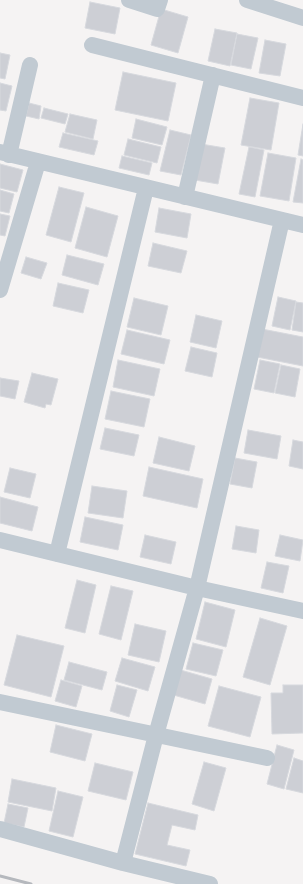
<!DOCTYPE html>
<html>
<head>
<meta charset="utf-8">
<style>
	body { margin:0 }
	canvas { display:block; background:#f5f3f3 }
</style>
</head>
<body>
<canvas width="303" height="884"></canvas>
<script>
const c = document.querySelector('canvas').getContext('2d');
c.lineJoin = 'round';
function fill(path, color) {
  c.fillStyle = color;
  c.fill(path, 'evenodd');
}
function shape(rows) {
  const path = new Path2D();
  for (const r of rows) {
    path.moveTo(r[0], r[1]);
    for (let i = 2; i < r.length; i += 2) path.lineTo(r[i], r[i + 1]);
  }
  return path;
}
function stroke(path, color, width, dash) {
  c.strokeStyle = color;
  c.lineWidth = width;
  c.lineCap = dash ? 'butt' : 'round';
  c.setLineDash(dash || []);
  c.stroke(path);
}
const building = shape([
	[90,2,120,8,115,34,85,28,90,2],
	[161,9,188,17,178,53,151,45,161,9],
	[215,29,237,33,230,66,208,61,215,29],
	[237,34,258,38,251,69,231,65,237,34],
	[265,40,286,44,280,76,259,73,265,40],
	[0,53,10,55,5,79,0,78,0,53],
	[123,72,176,83,168,121,115,110,123,72],
	[0,83,12,86,6,111,0,110,0,83],
	[250,98,279,103,271,150,241,145,250,98],
	[29,103,41,106,39,119,26,116,29,103],
	[44,108,68,114,65,124,41,118,44,108],
	[70,114,97,120,93,139,65,132,70,114],
	[136,119,167,127,162,145,132,138,136,119],
	[303,124,303,156,298,155,303,124],
	[170,130,191,135,181,175,160,171,170,130],
	[63,133,98,141,94,155,59,147,63,133],
	[128,139,161,147,157,163,124,155,128,139],
	[201,144,225,148,218,184,195,180,201,144],
	[249,147,264,150,255,197,239,194,249,147],
	[268,153,296,158,289,201,260,196,268,153],
	[122,156,152,163,149,175,119,168,122,156],
	[301,159,303,160,303,203,293,202,301,159],
	[0,164,23,170,17,192,0,188,0,164],
	[59,187,84,193,71,242,46,235,59,187],
	[0,190,14,194,9,213,0,211,0,190],
	[86,207,118,216,107,257,75,248,86,207],
	[159,208,191,214,187,238,155,232,159,208],
	[0,214,10,216,5,236,0,235,0,214],
	[153,243,187,251,181,273,148,266,153,243],
	[67,255,104,264,98,285,62,275,67,255],
	[26,257,47,263,41,279,21,273,26,257],
	[58,283,89,290,83,313,53,306,58,283],
	[278,297,296,301,290,330,272,326,278,297],
	[134,298,168,306,161,335,127,327,134,298],
	[296,302,303,303,303,332,292,330,296,302],
	[196,315,222,321,216,348,190,342,196,315],
	[262,329,303,337,303,366,257,357,262,329],
	[127,330,170,340,164,364,121,354,127,330],
	[191,347,217,353,212,377,185,371,191,347],
	[118,360,160,369,154,396,113,387,118,360],
	[260,360,280,364,274,393,254,389,260,360],
	[281,365,300,369,295,397,275,393,281,365],
	[32,373,58,379,51,405,46,404,45,408,24,402,32,373],
	[0,378,19,381,15,399,0,396,0,378],
	[111,391,150,399,144,427,105,419,111,391],
	[105,428,139,435,134,456,100,449,105,428],
	[248,430,281,436,277,459,244,453,248,430],
	[159,437,195,446,189,471,153,463,159,437],
	[293,440,303,442,303,469,289,466,293,440],
	[235,458,257,462,252,488,230,484,235,458],
	[149,467,203,479,197,508,143,496,149,467],
	[10,468,36,474,30,498,4,492,10,468],
	[92,486,127,491,123,518,88,513,92,486],
	[0,497,38,507,32,531,0,523,0,497],
	[85,517,123,525,118,550,80,542,85,517],
	[236,526,259,530,256,553,232,549,236,526],
	[145,535,176,542,171,564,140,557,145,535],
	[280,535,303,540,300,561,275,556,280,535],
	[267,562,289,566,283,593,261,588,267,562],
	[77,580,96,585,85,633,65,628,77,580],
	[111,586,133,591,121,640,99,634,111,586],
	[205,602,235,610,226,647,196,639,205,602],
	[260,618,287,626,270,685,243,677,260,618],
	[135,624,166,631,159,662,128,655,135,624],
	[17,635,64,646,51,697,4,685,17,635],
	[193,643,223,650,216,676,186,669,193,643],
	[122,658,155,667,148,691,115,681,122,658],
	[69,662,107,672,102,690,64,680,69,662],
	[177,669,212,679,205,704,170,694,177,669],
	[61,680,82,686,76,707,55,701,61,680],
	[117,685,137,690,129,717,110,711,117,685],
	[283,685,303,685,303,733,272,734,271,693,283,693,283,685],
	[219,686,261,697,250,737,208,726,219,686],
	[56,725,92,734,85,761,50,752,56,725],
	[277,745,294,750,284,789,267,784,277,745],
	[294,758,303,761,303,793,286,789,294,758],
	[204,762,226,768,214,811,192,804,204,762],
	[95,763,133,772,126,800,88,791,95,763],
	[12,779,56,788,52,811,8,802,12,779],
	[58,791,83,797,73,837,49,831,58,791],
	[148,803,198,815,195,830,172,825,167,845,190,850,186,866,135,854,148,803],
	[8,804,28,808,24,827,4,823,8,804]
]);
const minor = shape([
	[129,0,157,9,160,0],
	[247,0,303,18],
	[92,45,303,98],
	[0,152,303,225],
	[9,155,30,65],
	[185,197,213,75],
	[0,290,38,162],
	[0,540,197,588,303,611],
	[57,554,146,188],
	[0,702,267,758],
	[0,829,123,863,210,884],
	[123,863,156,735,197,588,282,220]
]);
const rail = shape([
	[0,876,31,884]
]);
fill(building, '#cdcfd5');
stroke(building, '#d7d9de', 1);
stroke(minor, '#c1cad2', 16);
stroke(rail, '#b5b8bd', 3);
</script>
</body>
</html>
